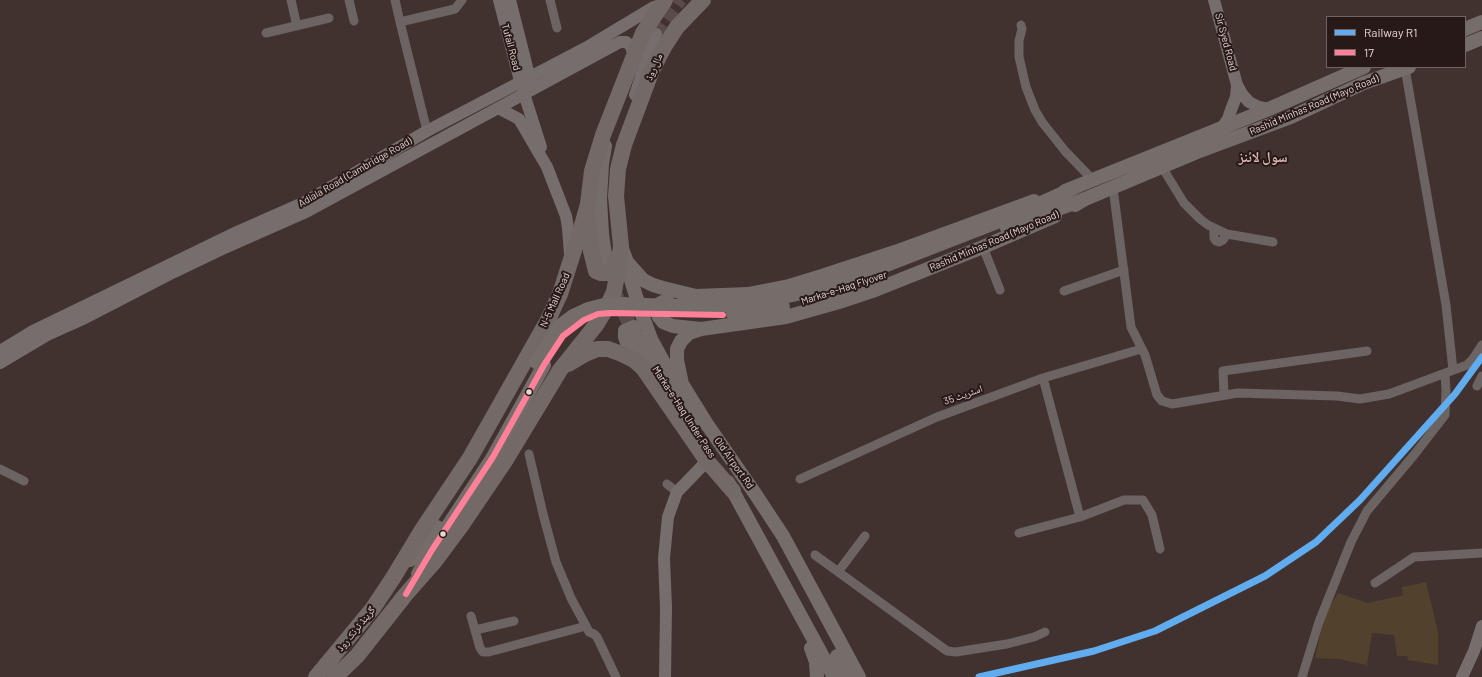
<!DOCTYPE html>
<html>
<head>
<meta charset="utf-8">
<style>
	body { margin:0 }
	#map { position:relative; width:1482px; height:677px; overflow:hidden; background:#413230; font-family:Barlow,sans-serif }
	canvas { display:block }
	.legend { position:absolute; left:1326px; top:16px; width:140px; height:52px; box-sizing:border-box; background:#261917; border:1px solid #746461; margin:0; padding:5px 7px; list-style:none; font-size:12px; color:#e8d5d1 }
	.legend li { display:flex; align-items:center; gap:8px; height:20px }
	.legend b { width:20px; border:1px solid #746461 }
</style>
</head>
<body>
<div id="map">
<canvas width="1482" height="677"></canvas>
<ul class="legend">
<li><b style="height:5px;background:#60acee"></b>Railway R1</li>
<li><b style="height:5px;background:#ff8098"></b>17</li>
</ul>
</div>
<script>
const c = document.querySelector('canvas').getContext('2d');
c.lineJoin = 'round';
function fill(path, color) {
  c.fillStyle = color;
  c.fill(path, 'evenodd');
}
function shape(rows) {
  const path = new Path2D();
  for (const r of rows) {
    path.moveTo(r[0], r[1]);
    for (let i = 2; i < r.length; i += 2) path.lineTo(r[i], r[i + 1]);
  }
  return path;
}
function stroke(path, color, width, dash) {
  c.strokeStyle = color;
  c.lineWidth = width;
  c.lineCap = dash ? 'butt' : 'round';
  c.setLineDash(dash || []);
  c.stroke(path);
}
function drawText(font, color, halo, rows, align = 'center') {
  c.font = font + ' Barlow,"Noto Naskh Arabic",sans-serif';
  c.lineWidth = 4;
  c.setLineDash([]);
  c.textBaseline = 'middle';
  c.strokeStyle = halo;
  c.fillStyle = color;
  for (const [text, x, y, turn = 0] of rows) {
    c.save();
    c.translate(x, y);
    c.rotate((+turn || 0) * Math.PI / 180);
    c.textAlign = isNaN(turn) ? turn : align;
    if (halo) c.strokeText(text, 0, 0);
    c.fillText(text, 0, 0);
    c.restore();
  }
}
const green = shape([
	[1426,582,1438,632,1438,665,1408,660,1407,656,1397,656,1394,635,1372,633,1367,665,1339,659,1315,658,1324,617,1338,593,1368,603,1403,595,1402,587]
]);
const secondaryTunnel = shape([
	[656,34,681,0]
]);
const primaryTunnel = shape([
	[615,293,634,334]
]);
const street = shape([
	[291,0,297,26],
	[349,0,354,21],
	[395,0,400,22,455,9,462,0],
	[550,0,557,28],
	[400,22,427,131],
	[1021,25,1022,29,1019,41,1019,57,1026,87,1035,110,1042,122,1065,151,1093,180],
	[266,33,329,18],
	[1405,68,1446,305,1453,370],
	[1162,167,1184,203,1200,219,1208,225,1227,234,1223,240,1219,242,1216,241,1214,238,1214,228],
	[1113,188,1131,327,1145,355,1157,395,1162,401,1172,404,1238,393,1337,396,1360,399,1389,394,1467,365,1473,359,1482,345],
	[1227,234,1273,242],
	[983,247,1000,290],
	[1064,291,1124,270],
	[1043,378,1080,517],
	[1477,386,1482,376],
	[1224,395,1223,371,1367,351],
	[529,454,543,514,556,562,571,598,586,626,589,632,594,634,597,637,616,677],
	[0,469,24,481],
	[800,479,937,417,1043,378,1141,349],
	[667,484,677,492],
	[1019,533,1080,517,1124,500,1143,500,1152,515,1160,549],
	[815,555,947,651,956,652,1007,644,1034,637,1045,632],
	[838,572,865,536],
	[1375,583,1414,557,1482,553],
	[471,616,480,648,483,652,489,652,586,626],
	[475,630,514,621],
	[1302,677,1319,622,1351,542,1367,511,1414,455,1445,415,1446,390,1445,374]
]);
const secondary = shape([
	[499,0,520,81,541,147],
	[510,0,531,83],
	[1214,0,1237,85,1242,94,1249,102,1259,107,1269,109],
	[635,95,644,67,656,34],
	[498,108,519,119,547,167,566,216,568,228,570,254],
	[1221,129,1228,119,1231,110,1236,97,1237,85],
	[0,351,31,332,128,285,237,232,305,202,427,131,589,46,654,7,661,5],
	[0,363,47,335,85,318,174,272,222,249,306,212,620,42,626,42,630,45,633,52,633,58],
	[665,677,666,608,664,558,668,517,677,492,707,461],
	[1462,677,1474,651,1482,626]
]);
const primary = shape([
	[1465,29,1482,22],
	[1465,45,1482,38],
	[605,146,602,164,600,199,602,234,607,269],
	[1065,191,1269,109,1364,67],
	[1075,205,1085,199,1197,152,1291,117,1364,83,1409,67],
	[621,246,627,262,643,280,653,285,663,288,696,296,748,294,789,286,822,276,895,252,1034,201],
	[626,264,640,309,651,339,674,381,680,389],
	[667,300,659,304,657,310,659,317,663,322,673,326,701,329],
	[634,327,625,331,625,337,628,345,640,364],
	[634,334,692,426],
	[704,420,756,495,783,536,859,677],
	[708,426,682,384,677,360,677,349,681,341,689,333,701,329,786,317,839,302,875,290,983,247,1055,216],
	[728,482,834,677],
	[410,560,437,527],
	[418,574,432,550,493,457,544,365],
	[811,648,816,662,817,677],
	[837,656,847,677]
]);
const highway = shape([
	[588,217,591,251,596,271,601,273,610,273,613,270,617,257],
	[568,364,585,354,597,349,608,349,622,354,634,360,643,368,707,461,733,491],
	[316,677,373,608,393,578,422,530,470,458,548,320,560,294,583,222,588,204,592,171,603,135,643,33,665,0],
	[335,677,357,656,406,594,435,561,461,526,505,461,560,370,596,325,607,307,614,292,618,269,621,246,616,196,618,169,624,145,652,70,664,47,677,27,703,0]
]);
const primaryBridge = shape([
	[1007,228,1085,199],
	[733,314,759,312,783,307],
	[536,362,561,325,573,316,588,309,604,305,622,304,669,306,735,305,774,299,797,294,851,278,884,266,1010,217,1076,187]
]);
const bus1 = shape([
	[406,594,432,550,493,457,544,365,563,336,584,320,598,314,610,313,723,315]
]);
const rail1 = shape([
	[979,677,1094,651,1155,631,1265,576,1316,542,1360,500,1455,394,1482,357]
]);
const markers = [
	[529,392,3.5,"#e8d5d1"],
	[443,534,3.5,"#e8d5d1"]
];
const streetNames = [
	["Sir Syed Road",1226,42,75],
	["Tufail Road",511,47,75],
	["مال روڈ",654,67,-66],
	["Rashid Minhas Road (Mayo Road)",1314,105,-23],
	["Adiala Road (Cambridge Road)",355,172,-30],
	["Rashid Minhas Road (Mayo Road)",994,241,-23],
	["Marka-e-Haq Flyover",844,288,-18],
	["N-5 Mall Road",555,300,-66],
	["اسٹریٹ 35",963,395,-20],
	["Marka-e-Haq Under Pass",684,412,57],
	["Old Airport Rd",734,463,55],
	["گرینڈ ٹرنک روڈ",356,629,-51]
];
const districtNames = [
	["سول لائنز",1263,157]
];
fill(green, '#51412d');
stroke(secondaryTunnel, '#5a4a48', 12, [12, 6]);
stroke(primaryTunnel, '#5a4a48', 14, [14, 7]);
stroke(street, '#6b6462', 9);
stroke(secondary, '#766e6c', 12);
stroke(primary, '#756d69', 14);
stroke(highway, '#736966', 16);
stroke(primaryBridge, '#756d69', 14);
stroke(bus1, '#ff8098', 6);
stroke(rail1, '#60acee', 7);
for (const [x, y, r, color] of markers) {
  const dot = new Path2D();
  dot.arc(x, y, r, 0, 2 * Math.PI);
  c.fillStyle = color;
  c.fill(dot);
  stroke(dot, '#261917', 1.5);
}
drawText('10px', '#e8d5d1', '#261917', streetNames);
drawText('bold 14px', '#dab6af', '#261917', districtNames);
</script>
</body>
</html>
